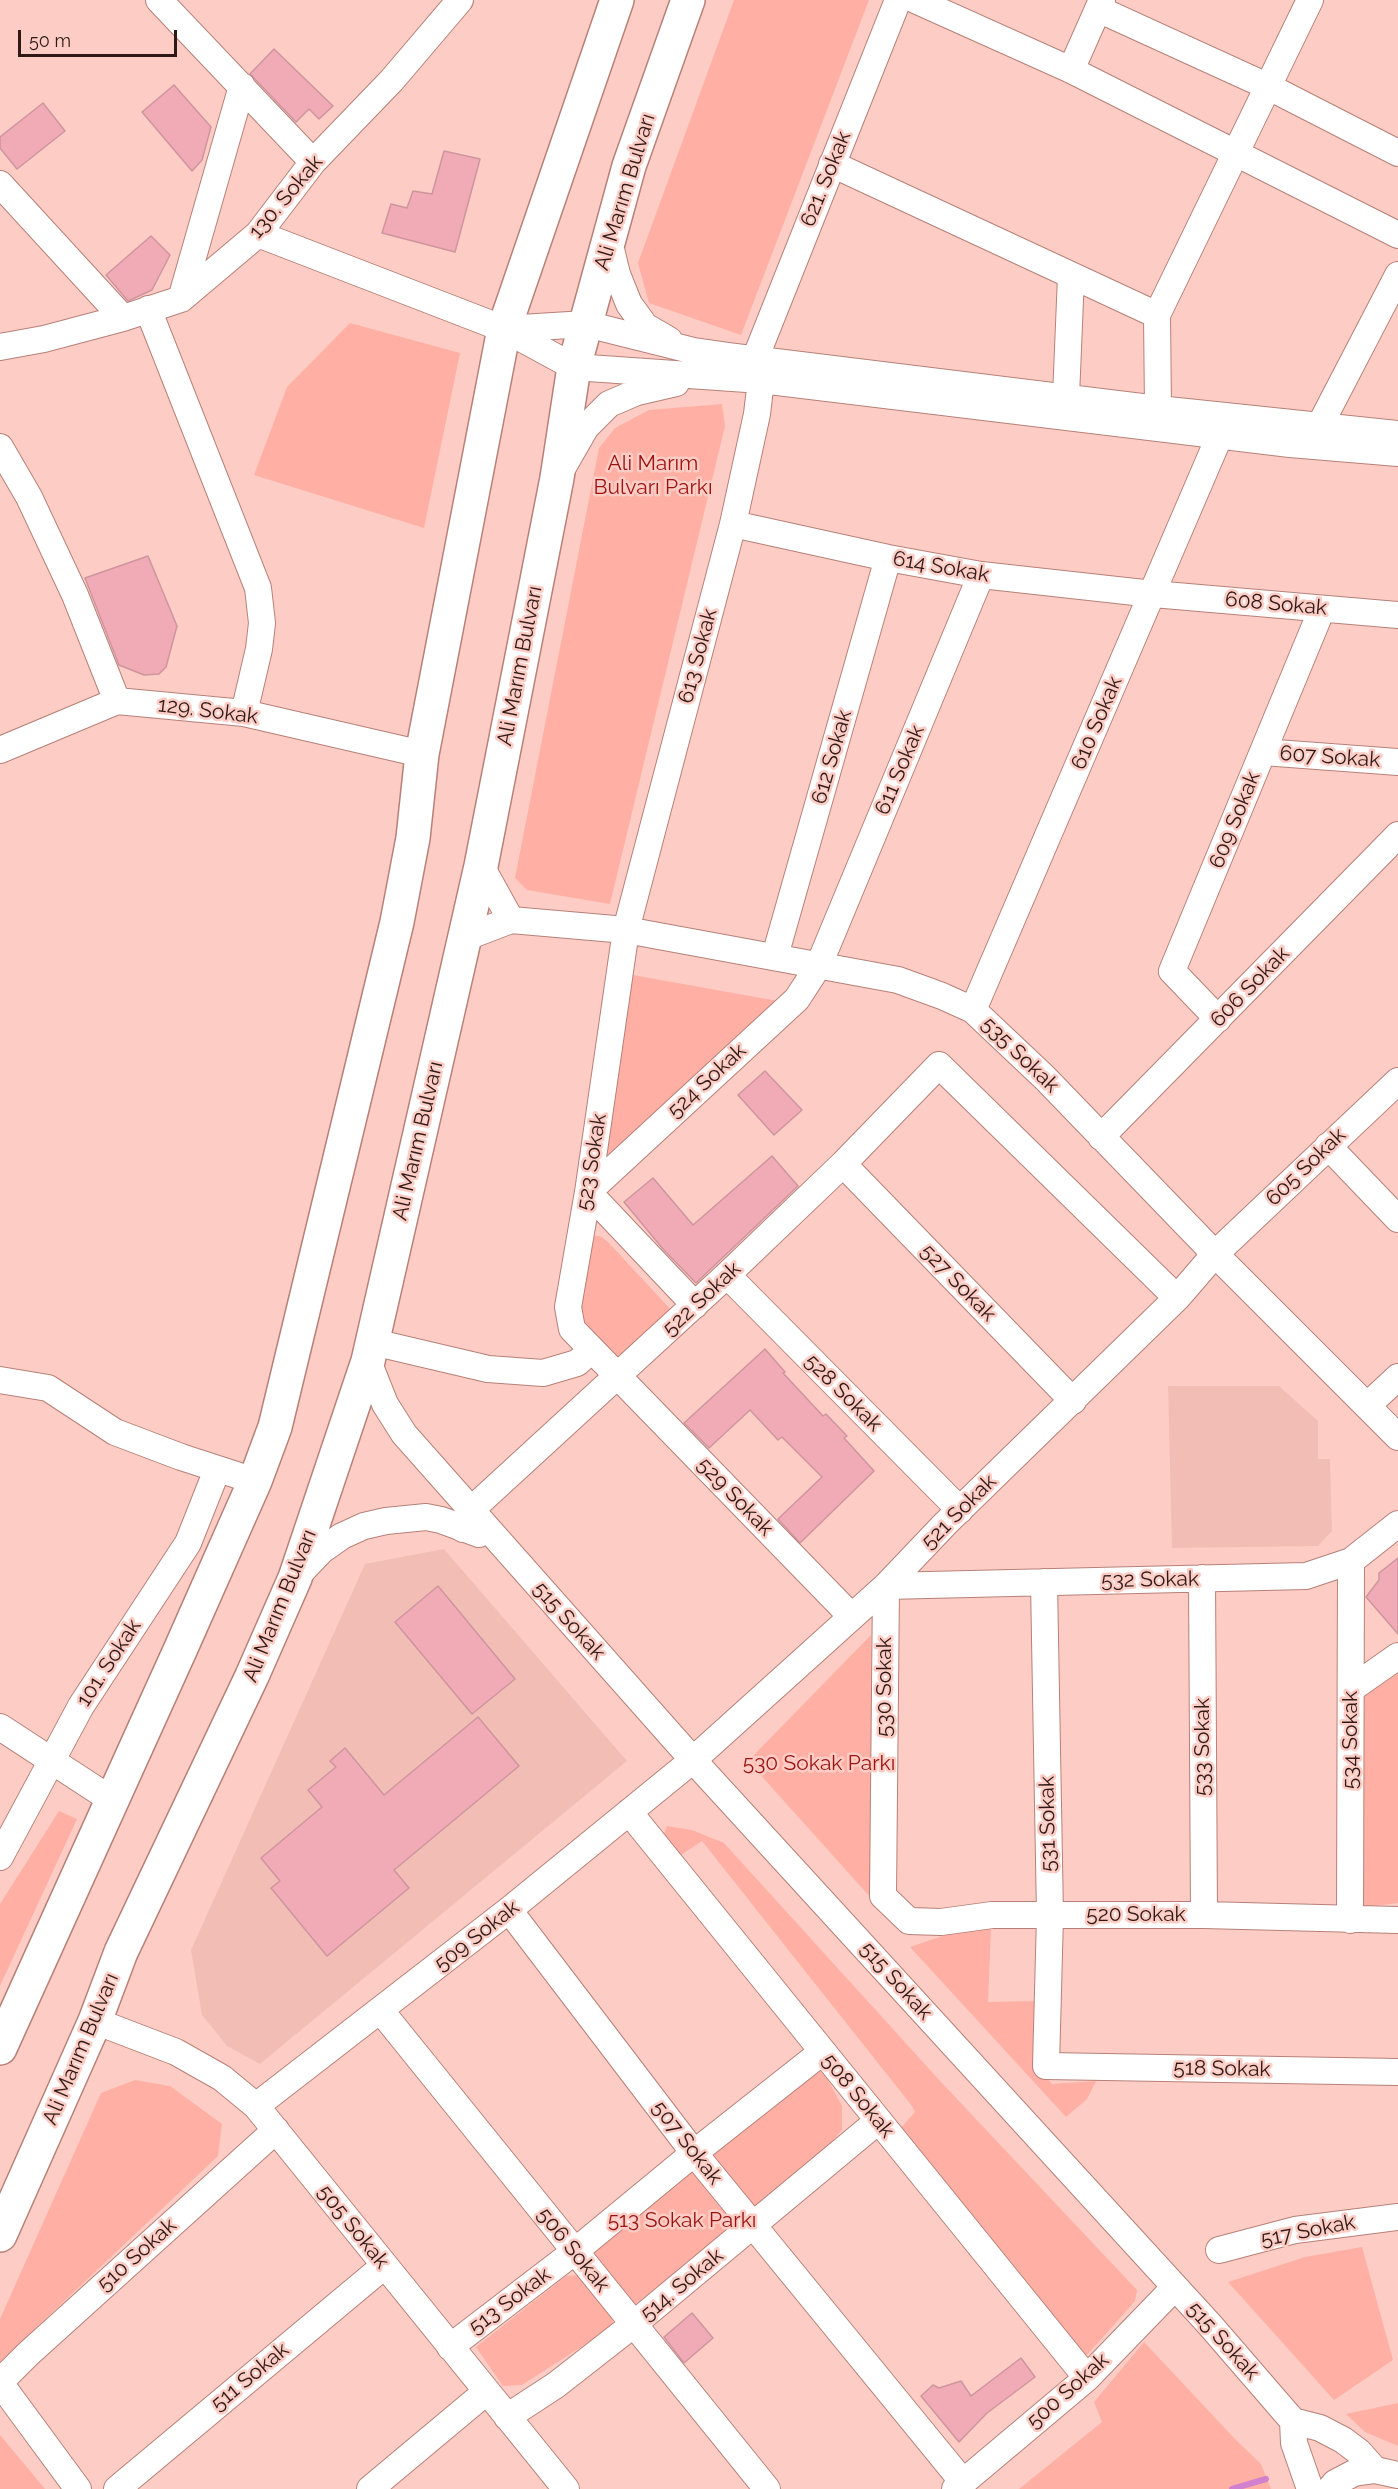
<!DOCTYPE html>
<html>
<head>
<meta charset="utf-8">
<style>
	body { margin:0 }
	#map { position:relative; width:1398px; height:2489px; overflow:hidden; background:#fdcdc5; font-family:Raleway,sans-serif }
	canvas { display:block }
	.scale { position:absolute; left:18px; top:30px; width:159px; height:27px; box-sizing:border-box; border:3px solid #2e1916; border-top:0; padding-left:8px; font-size:18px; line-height:21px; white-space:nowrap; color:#2e1916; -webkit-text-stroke:4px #fdcdc5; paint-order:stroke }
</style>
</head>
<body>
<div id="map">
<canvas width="1398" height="2489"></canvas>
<div class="scale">50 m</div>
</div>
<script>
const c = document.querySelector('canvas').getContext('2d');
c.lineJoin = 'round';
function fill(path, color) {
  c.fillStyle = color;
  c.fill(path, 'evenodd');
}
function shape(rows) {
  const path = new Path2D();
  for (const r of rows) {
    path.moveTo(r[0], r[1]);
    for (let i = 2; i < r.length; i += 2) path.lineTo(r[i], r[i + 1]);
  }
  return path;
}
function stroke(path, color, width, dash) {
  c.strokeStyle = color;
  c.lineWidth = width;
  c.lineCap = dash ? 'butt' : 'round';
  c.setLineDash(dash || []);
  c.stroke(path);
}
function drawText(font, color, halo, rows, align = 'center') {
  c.font = font + ' Raleway,sans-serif';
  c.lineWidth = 5;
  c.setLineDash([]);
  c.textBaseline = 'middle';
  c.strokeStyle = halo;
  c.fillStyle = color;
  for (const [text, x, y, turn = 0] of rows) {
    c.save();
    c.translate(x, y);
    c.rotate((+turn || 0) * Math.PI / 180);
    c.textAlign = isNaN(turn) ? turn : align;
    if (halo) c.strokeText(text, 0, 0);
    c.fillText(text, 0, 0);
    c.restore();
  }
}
const built = shape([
	[1168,1386,1279,1386,1318,1421,1318,1459,1330,1459,1332,1531,1318,1546,1172,1548],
	[444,1549,627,1761,260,2064,227,2046,202,2015,191,1950,365,1564]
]);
const green = shape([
	[734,0,869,0,741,335,649,303,638,263],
	[350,323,460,353,424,528,254,475,287,387],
	[722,404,725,426,610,904,527,890,515,878,599,448,615,428,649,410],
	[627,974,778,1001,603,1159],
	[586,1236,600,1236,608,1242,673,1312,612,1366,574,1310],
	[871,1635,871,1898,748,1761],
	[1398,1669,1398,1903,1364,1907,1360,1696],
	[59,1811,77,1819,0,1986,0,1904],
	[667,1826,692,1830,724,1843,941,2082,1137,2290,1135,2301,1087,2355,1081,2354,897,2132,915,2112,912,2106,702,1841,681,1855,664,1834],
	[991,1928,988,2002,1037,2001,1033,2060,1052,2084,1096,2081,1087,2099,1066,2117,910,1947,957,1931],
	[817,2068,827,2078,842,2106,842,2130,823,2152,753,2208,708,2154],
	[135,2080,170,2086,222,2124,218,2156,23,2340,0,2370,0,2319,101,2093],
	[689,2168,735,2226,633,2306,587,2249],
	[1362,2247,1393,2360,1334,2400,1228,2282,1305,2257],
	[579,2275,613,2318,612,2327,522,2385,503,2386,476,2347,566,2276],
	[1144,2342,1235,2439,1261,2464,1271,2489,1019,2489,1102,2422,1094,2402],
	[1398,2403,1398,2446,1365,2432,1346,2414],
	[0,2435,45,2489,0,2489]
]);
const stream = shape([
	[1232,2489,1266,2479]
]);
const building = shape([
	[274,49,333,106,319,119,309,109,296,122,250,74,274,49],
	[174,85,211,127,202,160,192,171,142,112,174,85],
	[43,103,65,131,17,169,0,148,0,137,43,103],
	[444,151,480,159,455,252,382,233,391,204,407,208,413,191,432,194,444,151],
	[151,236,170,255,152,290,128,301,106,275,151,236],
	[148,556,177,626,166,667,159,674,144,675,119,665,85,578,148,556],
	[765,1071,802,1110,774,1135,738,1095,765,1071],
	[772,1156,798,1186,696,1283,663,1249,624,1202,653,1178,693,1225,772,1156],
	[765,1349,785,1372,783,1373,823,1416,826,1414,847,1436,844,1438,874,1471,800,1543,778,1519,822,1477,782,1437,778,1440,750,1410,709,1448,684,1423,765,1349],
	[1398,1558,1398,1634,1366,1597,1379,1580,1379,1573,1398,1558],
	[438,1586,515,1679,472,1714,395,1622,438,1586],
	[478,1717,519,1766,394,1870,409,1888,327,1956,271,1888,280,1881,261,1858,322,1807,308,1790,336,1767,330,1761,345,1748,384,1795,478,1717],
	[692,2313,713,2338,684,2363,664,2337,692,2313],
	[1021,2358,1035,2377,987,2413,959,2442,921,2396,933,2385,939,2388,961,2381,971,2396,1021,2358]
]);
const minor = shape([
	[159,0,313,162],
	[915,0,1071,70,1398,235],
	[1098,9,1269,87,1398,153],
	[1071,70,1102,0],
	[832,164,1157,315],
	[0,184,123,318],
	[258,234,504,329,574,367,761,380,1290,444,1398,453],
	[609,241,617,274,629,304,645,326,669,340],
	[181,299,242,86],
	[148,309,258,588,262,623,259,649,244,713],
	[504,329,586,324,694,351,729,356,1158,409,1398,434],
	[0,347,44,339,123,318,181,299,258,234,313,162,392,80,460,0],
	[755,359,898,0],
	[761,380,757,414,733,524,626,930,588,1192,568,1307,572,1329,852,1617],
	[1066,397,1071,276],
	[1158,409,1157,315,1310,0],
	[1319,427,1398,275],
	[0,447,29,497,75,595,117,701],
	[563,467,586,427,609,404,637,392,676,383],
	[733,524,888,558,981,575,1153,594,1398,615],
	[0,750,117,701,244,713,422,754],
	[1263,752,1398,762],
	[481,866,511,920],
	[464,938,511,920,626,930,898,980,942,996,973,1010,1045,1078,1215,1254,1398,1437],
	[775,956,888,558],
	[973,1010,1220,435],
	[1218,1019,1172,971,1322,609],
	[1101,1137,1398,835],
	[1328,1146,1398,1219],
	[843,1164,1073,1401],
	[727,1275,960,1510],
	[695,1305,588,1192,797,999,819,965,981,575],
	[373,1342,488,1369,543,1373,577,1363,592,1350],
	[368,1361,385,1404,404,1434,693,1760,1210,2325,1293,2421],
	[0,1380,48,1388,115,1432,181,1457,255,1481],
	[1368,1405,1398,1377],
	[1398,1524,1351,1561,1306,1576,886,1586,883,1896,909,1921,941,1922,992,1915,1204,1915,1398,1920],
	[463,1529,471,1510,727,1275,843,1164,939,1065,1177,1298],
	[299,1574,322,1550,342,1536,364,1526,386,1521,426,1517,441,1520,479,1534],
	[1202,1578,1204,1915],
	[1044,1582,1050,1916,1046,2066,1398,2072],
	[1351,1689,1398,1656],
	[0,1727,112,1800],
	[629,1812,1087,2378],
	[0,1857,81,1706,188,1543,217,1470],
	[509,1910,694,2153,963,2482],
	[1350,1920,1351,1561],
	[381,2011,767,2489],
	[95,2021,176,2052,222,2078,256,2106,566,2489],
	[256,2106,509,1910,693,1760,886,1586,946,1523,1177,1298,1215,1254,1398,1081],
	[1219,2250,1295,2230,1398,2217],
	[450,2347,574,2252,694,2153,822,2052],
	[0,2382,28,2354,276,2130],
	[0,2383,78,2489],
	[507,2417,556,2385,634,2324,878,2121],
	[1293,2421,1320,2428,1343,2440,1359,2452,1375,2470],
	[1293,2421,1294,2443,1310,2489],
	[117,2489,384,2266],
	[370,2489,486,2392],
	[955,2489,1087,2378,1175,2287],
	[1330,2489,1335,2483,1354,2473,1375,2470,1398,2475]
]);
const major = shape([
	[0,2048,181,1648,255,1481,275,1427,397,922,413,838,422,754,504,329,617,0],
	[0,2235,95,2021,121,1952,252,1676,295,1578,368,1361,481,866,557,478,574,367,629,166,688,0]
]);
const streetNames = [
	["621. Sokak",826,179,-68],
	["Ali Marım Bulvarı",625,192,-73],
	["130. Sokak",286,197,-50],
	["614 Sokak",941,567,10],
	["608 Sokak",1276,604,5],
	["613 Sokak",698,656,-75],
	["Ali Marım Bulvarı",520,666,-79],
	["129. Sokak",208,711,7],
	["610 Sokak",1097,723,-67],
	["612 Sokak",832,757,-74],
	["607 Sokak",1330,757,4],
	["611 Sokak",900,770,-67],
	["609 Sokak",1235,820,-68],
	["606 Sokak",1250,987,-46],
	["535 Sokak",1020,1055,44],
	["524 Sokak",707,1081,-43],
	["Ali Marım Bulvarı",418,1141,-77],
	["523 Sokak",592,1162,-81],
	["605 Sokak",1306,1167,-44],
	["527 Sokak",958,1283,46],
	["522 Sokak",702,1299,-43],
	["528 Sokak",843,1393,45],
	["529 Sokak",735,1497,46],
	["521 Sokak",959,1512,-45],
	["532 Sokak",1150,1580,-1],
	["Ali Marım Bulvarı",280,1606,-68],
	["515 Sokak",569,1621,48],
	["101. Sokak",109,1663,-57],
	["530 Sokak",885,1687,-90],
	["534 Sokak",1351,1740,-90],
	["533 Sokak",1203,1747,-90],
	["531 Sokak",1048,1824,-91],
	["520 Sokak",1136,1915],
	["509 Sokak",477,1936,-38],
	["515 Sokak",896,1981,48],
	["Ali Marım Bulvarı",81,2049,-67],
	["518 Sokak",1222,2069,1],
	["508 Sokak",858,2096,51],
	["507 Sokak",687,2143,52],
	["505 Sokak",353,2227,51],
	["517 Sokak",1308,2231,-11],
	["506 Sokak",573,2250,51],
	["510 Sokak",137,2255,-42],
	["514. Sokak",682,2285,-40],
	["513 Sokak",510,2301,-37],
	["515 Sokak",1223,2341,48],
	["511 Sokak",250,2377,-40],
	["500 Sokak",1068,2391,-42]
];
const parkNames = [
	["Ali Marım",653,464],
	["Bulvarı Parkı",653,488],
	["530 Sokak Parkı",819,1764],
	["513 Sokak Parkı",682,2221]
];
fill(built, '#f2bdb5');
fill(green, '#ffafa3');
stroke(stream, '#d181cd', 6);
fill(building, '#f1abb6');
stroke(building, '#ce959e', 1.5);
stroke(minor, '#b78078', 28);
stroke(major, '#b78078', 36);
stroke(minor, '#fff', 26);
stroke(major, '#fff', 33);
drawText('21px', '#2e1916', '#fdcdc5', streetNames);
drawText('21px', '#9b1210', '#fdcdc5', parkNames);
</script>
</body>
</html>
